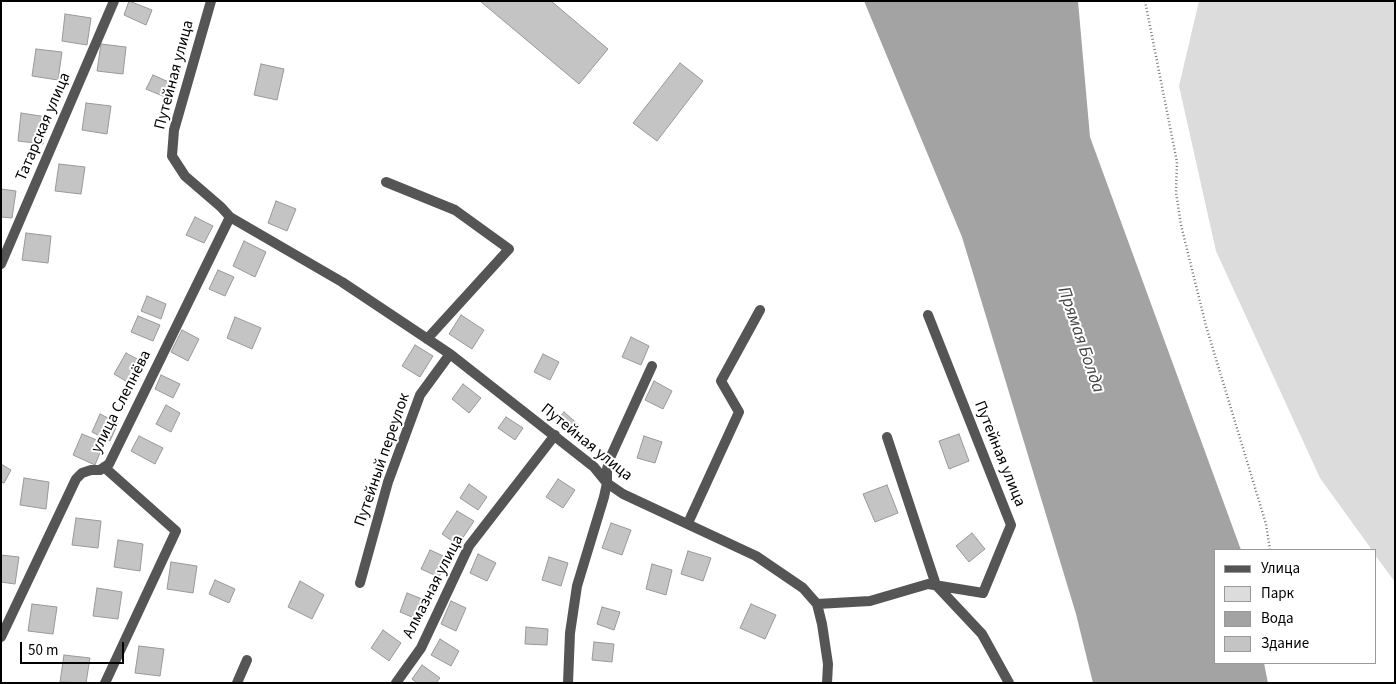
<!DOCTYPE html>
<html>
<head>
<meta charset="utf-8">
<style>
	body { margin:0 }
	#map { position:relative; width:1396px; height:684px; overflow:hidden; background:#fff; font-family:"Source Sans 3",sans-serif }
	canvas { display:block }
	.frame { position:absolute; inset:0; border:2px solid #000; pointer-events:none }
	.legend { position:absolute; left:1214px; top:549px; width:162px; height:115px; box-sizing:border-box; background:#fff; border:1px solid #999; margin:0; padding:6px 9px; list-style:none; font-size:15px; color:#000 }
	.legend li { display:flex; align-items:center; gap:10px; height:25px }
	.legend b { width:25px; border:1px solid #999 }
	.scale { position:absolute; left:20px; top:642px; width:104px; height:22px; box-sizing:border-box; border:2px solid #000; border-top:0; padding-left:6px; font-size:15px; line-height:18px; white-space:nowrap; color:#000; -webkit-text-stroke:4px #fff; paint-order:stroke }
</style>
</head>
<body>
<div id="map">
<canvas width="1396" height="684"></canvas>
<div class="frame"></div>
<ul class="legend">
<li><b style="height:6px;background:#555"></b>Улица</li>
<li><b style="height:14px;background:#dcdcdc"></b>Парк</li>
<li><b style="height:14px;background:#a3a3a3"></b>Вода</li>
<li><b style="height:14px;background:#c4c4c4"></b>Здание</li>
</ul>
<div class="scale">50 m</div>
</div>
<script>
const c = document.querySelector('canvas').getContext('2d');
c.lineJoin = 'round';
function fill(path, color) {
  c.fillStyle = color;
  c.fill(path, 'evenodd');
}
function shape(rows) {
  const path = new Path2D();
  for (const r of rows) {
    path.moveTo(r[0], r[1]);
    for (let i = 2; i < r.length; i += 2) path.lineTo(r[i], r[i + 1]);
  }
  return path;
}
function stroke(path, color, width, dash) {
  c.strokeStyle = color;
  c.lineWidth = width;
  c.lineCap = dash ? 'butt' : 'round';
  c.setLineDash(dash || []);
  c.stroke(path);
}
function drawText(font, color, halo, rows, align = 'center') {
  c.font = font + ' "Source Sans 3",sans-serif';
  c.lineWidth = 4;
  c.setLineDash([]);
  c.textBaseline = 'middle';
  c.strokeStyle = halo;
  c.fillStyle = color;
  for (const [text, x, y, turn = 0] of rows) {
    c.save();
    c.translate(x, y);
    c.rotate((+turn || 0) * Math.PI / 180);
    c.textAlign = isNaN(turn) ? turn : align;
    if (halo) c.strokeText(text, 0, 0);
    c.fillText(text, 0, 0);
    c.restore();
  }
}
const green = shape([
	[1199,1,1395,1,1395,582,1375,555,1375,550,1372,550,1320,478,1216,251,1179,86]
]);
const water = shape([
	[864,1,1078,1,1090,137,1241,550,1215,550,1215,663,1264,663,1268,683,1093,683,1076,614,962,237]
]);
const building = shape([
	[129,1,152,10,146,25,124,15,129,1],
	[480,1,551,1,608,49,579,84,480,1],
	[65,14,91,18,87,45,62,41,65,14],
	[101,44,126,47,123,74,97,71,101,44],
	[36,49,62,52,58,80,32,76,36,49],
	[680,63,703,81,657,141,633,123,680,63],
	[261,64,284,69,277,100,254,95,261,64],
	[153,75,171,83,165,97,146,89,153,75],
	[86,103,111,106,107,134,82,130,86,103],
	[21,113,47,117,43,144,18,141,21,113],
	[59,164,85,167,81,194,55,191,59,164],
	[1,189,16,191,12,218,1,217,1,189],
	[276,201,296,209,287,231,268,223,276,201],
	[195,217,213,226,204,243,186,235,195,217],
	[26,233,51,236,48,263,22,260,26,233],
	[244,241,266,252,255,277,233,266,244,241],
	[218,270,234,277,225,296,209,289,218,270],
	[147,296,166,304,161,319,141,311,147,296],
	[461,315,484,330,472,349,449,334,461,315],
	[138,316,160,325,153,341,131,332,138,316],
	[235,317,261,328,252,349,227,338,235,317],
	[182,330,199,339,188,361,171,352,182,330],
	[631,337,649,346,641,365,622,357,631,337],
	[415,345,433,356,420,377,402,366,415,345],
	[126,353,141,361,129,383,114,374,126,353],
	[543,354,559,362,550,380,534,372,543,354],
	[161,375,180,384,173,398,155,389,161,375],
	[654,381,672,391,663,409,645,400,654,381],
	[463,384,481,398,469,413,452,399,463,384],
	[166,405,180,413,171,432,156,424,166,405],
	[564,412,580,426,572,435,556,421,564,412],
	[100,414,118,423,110,441,92,432,100,414],
	[506,417,523,428,515,440,498,428,506,417],
	[82,434,104,443,95,465,73,455,82,434],
	[959,434,969,461,949,469,939,441,959,434],
	[139,436,163,448,155,464,131,451,139,436],
	[644,436,662,442,655,463,637,458,644,436],
	[1,464,11,470,4,483,1,482,1,464],
	[24,478,49,482,46,509,20,505,24,478],
	[558,479,575,490,563,508,546,497,558,479],
	[469,484,487,497,478,510,460,498,469,484],
	[887,485,898,513,875,522,863,494,887,485],
	[457,511,474,521,458,545,442,534,457,511],
	[76,518,101,521,98,548,72,545,76,518],
	[611,523,631,530,622,555,602,548,611,523],
	[972,533,985,549,969,562,956,546,972,533],
	[118,540,143,544,140,571,114,567,118,540],
	[430,550,448,558,439,577,421,569,430,550],
	[688,551,711,558,703,581,681,574,688,551],
	[478,554,496,563,487,581,470,573,478,554],
	[1,555,19,557,15,584,1,582,1,555],
	[549,557,568,563,561,586,542,580,549,557],
	[171,562,197,566,193,593,167,589,171,562],
	[652,564,672,570,666,595,646,589,652,564],
	[215,580,235,589,229,603,209,594,215,580],
	[300,581,324,595,312,619,288,607,300,581],
	[97,588,122,592,118,619,93,616,97,588],
	[407,593,427,601,419,620,400,612,407,593],
	[451,601,466,608,456,631,441,624,451,601],
	[32,604,57,607,53,634,28,631,32,604],
	[751,604,776,615,765,639,740,628,751,604],
	[602,607,620,612,614,630,597,624,602,607],
	[526,627,548,629,547,645,525,644,526,627],
	[383,630,401,643,389,661,371,648,383,630],
	[440,639,459,651,451,666,431,655,440,639],
	[594,642,614,644,612,662,592,660,594,642],
	[139,646,164,649,160,676,135,673,139,646],
	[64,655,90,658,86,683,60,682,64,655],
	[422,665,440,678,436,683,417,683,412,679,422,665]
]);
const path = shape([
	[1145,1,1177,162,1176,192,1181,225,1206,326,1266,524,1270,550]
]);
const street = shape([
	[211,1,174,130,172,156,185,176,221,207,230,217,342,282,450,354,594,467,607,483,623,494,756,556,803,588,817,604,822,624,828,664,827,683],
	[386,182,455,210,509,249,427,339],
	[1,264,114,1],
	[887,437,936,585,982,634,1009,683],
	[104,467,176,531,105,683],
	[688,523,739,412,721,381,760,310],
	[360,583,388,482,420,395,450,354],
	[817,604,870,601,928,584,983,593,1011,525,928,315],
	[1,637,76,479,82,473,91,470,100,470,109,464,230,217],
	[237,683,247,660],
	[396,683,421,648,469,546,555,435],
	[568,683,570,633,577,586,604,497,607,483,607,469,610,458,652,366]
]);
const streetNames = [
	["Путейная улица",175,75,-75],
	["Татарская улица",44,127,-67],
	["улица Слепнёва",122,402,-63],
	["Путейная улица",586,443,39],
	["Путейная улица",999,454,68],
	["Путейный переулок",383,460,-71],
	["Алмазная улица",434,587,-63]
];
const waterNames = [
	["Прямая Болда",1080,340,71]
];
fill(green, '#dcdcdc');
fill(water, '#a3a3a3');
fill(building, '#c4c4c4');
stroke(building, '#999', 1);
stroke(path, '#777', 2.5, [1, 2.5]);
stroke(street, '#555', 10);
drawText('16px', '#000', '#fff', streetNames);
drawText('italic 18px', '#444', '#fff', waterNames);
</script>
</body>
</html>
